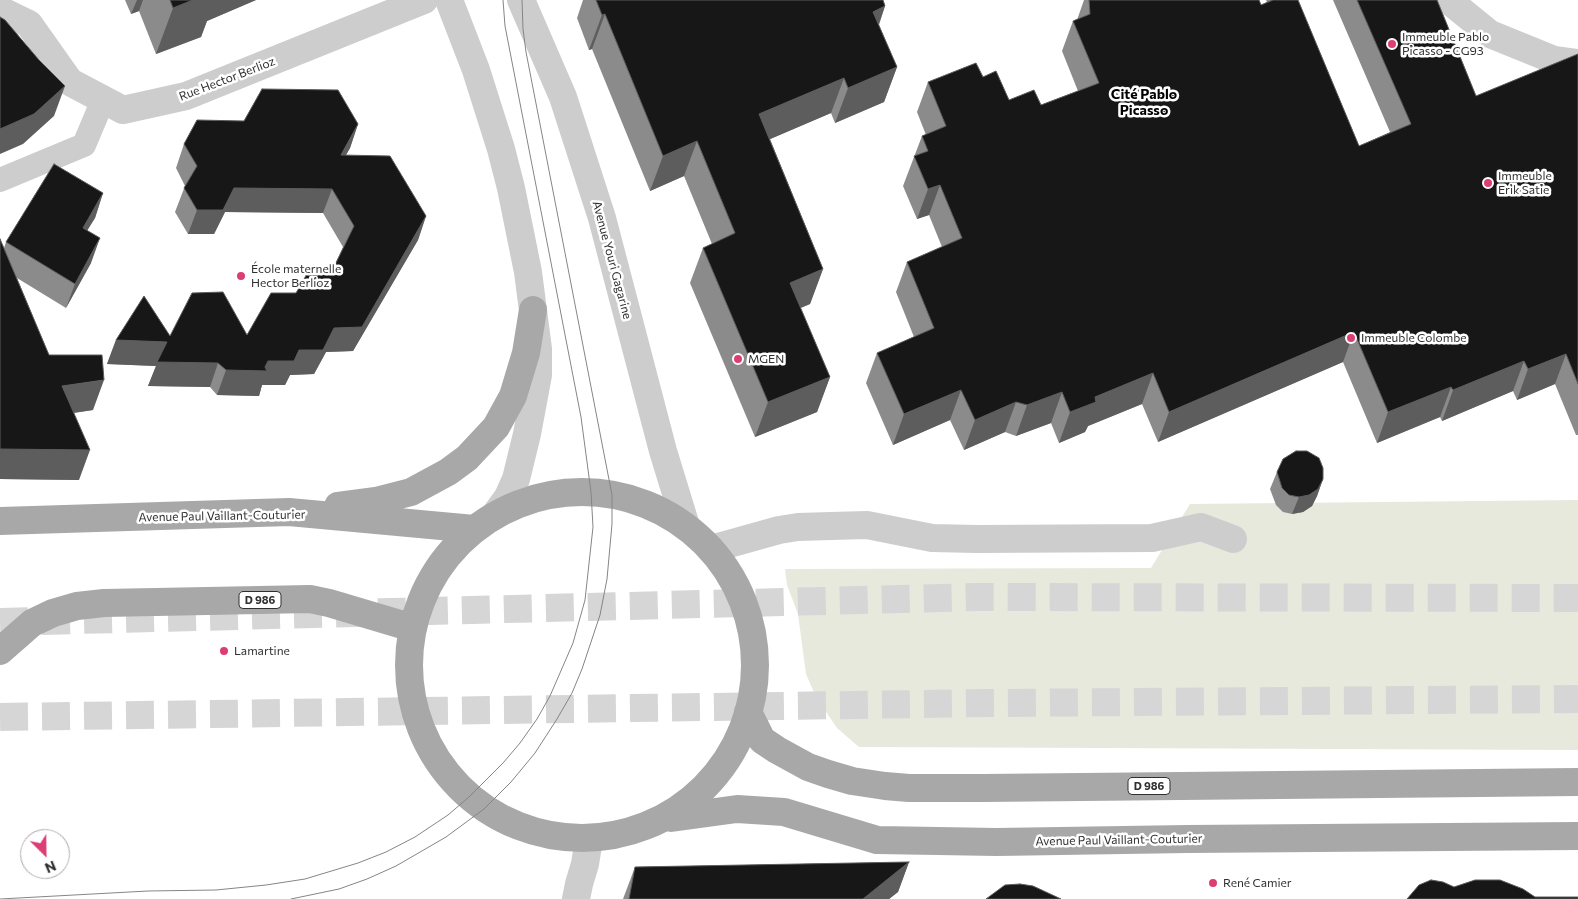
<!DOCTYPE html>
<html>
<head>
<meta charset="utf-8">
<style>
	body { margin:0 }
	#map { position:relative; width:1578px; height:899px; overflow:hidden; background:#fff; font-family:Commissioner,sans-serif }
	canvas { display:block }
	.north { position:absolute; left:20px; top:829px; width:50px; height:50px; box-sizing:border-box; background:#fff; border:1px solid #acacac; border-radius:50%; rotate:157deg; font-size:14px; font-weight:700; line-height:20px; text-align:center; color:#303030 }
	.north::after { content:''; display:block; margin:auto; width:18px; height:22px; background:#dc3d75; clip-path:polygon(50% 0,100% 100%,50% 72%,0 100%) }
</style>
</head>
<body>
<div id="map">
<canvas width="1578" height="899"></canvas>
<div class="north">N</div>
</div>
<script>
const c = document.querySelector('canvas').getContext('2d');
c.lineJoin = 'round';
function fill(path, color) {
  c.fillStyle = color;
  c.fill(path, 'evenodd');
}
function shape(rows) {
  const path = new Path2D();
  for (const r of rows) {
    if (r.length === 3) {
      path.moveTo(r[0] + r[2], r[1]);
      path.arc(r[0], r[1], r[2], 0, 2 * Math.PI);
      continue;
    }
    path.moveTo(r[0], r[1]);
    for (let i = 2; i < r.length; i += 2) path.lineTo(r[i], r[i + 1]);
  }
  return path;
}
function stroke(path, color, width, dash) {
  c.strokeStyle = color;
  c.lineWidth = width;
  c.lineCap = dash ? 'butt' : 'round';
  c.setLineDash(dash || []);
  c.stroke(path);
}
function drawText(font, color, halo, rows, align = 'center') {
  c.font = font + ' Commissioner,sans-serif';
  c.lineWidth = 5;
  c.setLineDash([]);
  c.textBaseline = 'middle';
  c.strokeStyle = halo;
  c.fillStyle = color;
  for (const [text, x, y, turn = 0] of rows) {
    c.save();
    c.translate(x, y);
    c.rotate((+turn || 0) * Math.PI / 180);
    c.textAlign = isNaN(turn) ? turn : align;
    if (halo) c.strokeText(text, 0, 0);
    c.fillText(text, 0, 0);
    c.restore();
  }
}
const green = shape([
	[1578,500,1578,750,859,747,837,728,816,697,806,674,798,614,787,585,785,569,1151,568,1190,504]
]);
const motorwayTunnel = shape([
	[0,622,978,597,1578,598],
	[0,717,992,703,1578,699]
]);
const pedestrian = shape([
	[0,180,84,145,103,100]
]);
const minor = shape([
	[449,0,476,70,501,149,511,188,528,272,538,349,538,375,527,434,516,479,508,497,495,515],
	[521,0,563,97,602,218,663,451,686,526],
	[1451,0,1453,4,1490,34,1554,60,1578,63],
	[0,10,29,24,70,82,123,110,186,96,424,0],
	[711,549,779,530,798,527,831,526,867,525,932,538,977,539,1152,538,1201,527,1233,539],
	[576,899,579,884,585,864,589,839]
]);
const primary = shape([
	[582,665,173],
	[338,506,376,501,411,492,448,472,467,458,496,427,513,396,526,353,533,310],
	[0,521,289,512,474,529],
	[0,651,32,623,53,613,77,606,104,603,310,599,329,603,413,628],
	[748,712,762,740,777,750,808,767,828,774,852,781,885,786,909,788,983,788,1578,782],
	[671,818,737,809,784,812,877,840,997,842,1187,839,1578,836]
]);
const tram = shape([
	[0,899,148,891,216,890,266,885,305,879,358,863,386,852,415,837,448,815,469,797,503,763,520,743,537,719,550,696,573,643,585,600,593,527,591,492,581,417,505,26,503,0],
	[291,899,339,889,367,879,396,866,446,837,484,809,511,782,535,753,557,719,572,693,582,669,600,615,607,579,612,524,612,495,526,52,523,29,522,0]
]);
const wall = shape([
	[125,0,256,0,207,21,201,37,156,54,139,11,131,14],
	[583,0,883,0,885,6,879,25,897,67,884,102,835,123,831,113,770,139,823,269,810,304,800,308,830,377,817,412,755,437,690,283,703,248,712,244,684,176,650,191,592,49,589,50,577,18],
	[1084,0,1259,0,1261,5,1267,2,1266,0,1298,0,1359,146,1390,132,1333,0,1437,0,1476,96,1578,54,1578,435,1576,435,1555,384,1517,400,1513,391,1442,421,1440,417,1377,443,1343,362,1158,442,1142,404,1088,426,1085,432,1059,443,1051,423,1016,436,1005,432,964,450,950,420,893,445,866,383,877,353,914,337,896,292,907,262,942,247,929,215,917,219,903,186,922,136,926,135,917,112,928,82,983,77,1009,100,1041,105,1078,91,1062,51,1073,21,1077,20],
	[358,124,350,148,346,155,426,216,418,240,353,351,326,352,314,374,290,375,285,385,262,385,259,396,217,395,210,387,148,386,156,366,107,364,116,340,170,336,247,335,296,293,332,271,343,247,323,213,225,212,214,234,188,234,175,212,185,186,176,168,184,144],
	[103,193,95,218,87,230,91,263,66,308,17,278,49,355,93,410,74,413,79,480,0,479,0,239,4,248,6,242],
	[1277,472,1323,479,1317,496,1312,506,1303,512,1292,514,1283,512,1276,505,1270,489],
	[909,862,898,892,889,899,623,899,635,867]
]);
const shadedWall = shape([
	[137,0,143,0,139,11,131,14],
	[193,0,256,0,207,21,201,37,156,54,173,8],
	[885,6,873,41,873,12],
	[605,14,592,49,589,50,602,15],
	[897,67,884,102,835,123,848,88],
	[844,78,831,113,747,149,759,114],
	[65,86,54,116,23,144,0,154,0,129],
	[358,124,350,148,332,179,341,155],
	[697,141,684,176,650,191,663,156],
	[940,185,929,215,917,219,928,189],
	[234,188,332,189,323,213,225,212,214,234,188,234,197,210],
	[103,193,95,218,74,252,83,228],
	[426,216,418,240,353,351,326,352,314,374,290,375,285,385,262,385,259,396,217,395,226,370,268,361,299,350,334,328],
	[100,238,91,263,66,308,75,284],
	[823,269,810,304,777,318,790,283],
	[1354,332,1343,362,1158,442,1169,412],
	[116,340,167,342,218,363,210,387,148,386,156,366,107,364],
	[1566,354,1555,384,1517,400,1528,369],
	[1524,361,1513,391,1442,421,1453,390],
	[1153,373,1142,404,1088,426,1085,432,1059,443,1070,412,1095,397],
	[830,377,817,412,755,437,768,402],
	[104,380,93,410,51,416,62,386],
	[1451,387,1440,417,1377,443,1388,412],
	[961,390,950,420,893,445,904,414],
	[1062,392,1051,423,1016,436,1027,405],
	[1016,402,1005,432,964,450,975,420],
	[0,449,90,450,79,480,0,479],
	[1323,479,1317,496,1312,506,1303,512,1292,514,1299,497],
	[909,862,898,892,889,899,863,899]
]);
const building = shape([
	[170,0,193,0,173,8,170,0],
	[596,0,883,0,885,6,873,12,897,67,848,88,844,78,759,114,823,269,790,283,830,377,768,402,703,248,735,233,697,141,663,156,605,14,602,15,596,0],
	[1089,0,1259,0,1261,5,1273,0,1298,0,1359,146,1411,124,1357,0,1437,0,1476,96,1578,54,1578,384,1566,354,1528,369,1524,361,1453,390,1451,387,1388,412,1354,332,1169,412,1153,373,1095,397,1096,402,1070,412,1062,392,1027,405,1016,402,975,420,961,390,904,414,877,353,934,328,907,262,962,238,940,185,928,189,914,156,928,151,922,136,946,126,928,82,976,63,983,77,996,71,1009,100,1034,90,1041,105,1099,83,1073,21,1090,14,1089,0],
	[0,17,5,20,39,60,65,86,34,114,0,129,0,17],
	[262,89,338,90,358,124,341,155,390,156,426,216,362,327,334,328,323,350,299,350,294,361,268,361,265,367,267,371,226,370,218,363,157,362,167,342,116,340,144,296,170,336,192,293,223,292,247,335,271,293,296,293,308,272,332,271,354,226,332,189,234,188,223,210,197,210,184,188,197,166,184,144,197,120,244,121,262,89],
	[54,164,103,193,83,228,100,238,75,284,6,242,54,164],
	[0,239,49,355,102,355,104,380,62,386,90,450,0,449,0,239],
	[1296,451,1307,451,1319,458,1323,468,1323,479,1318,489,1309,495,1299,497,1289,495,1282,488,1277,472,1283,459,1296,451],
	[909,862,863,899,629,899,635,867,909,862],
	[1431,880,1443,882,1454,887,1475,880,1500,880,1523,889,1535,897,1578,897,1578,899,1407,899,1419,885,1431,880],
	[1020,884,1033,886,1061,899,986,899,1005,885,1020,884]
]);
const markers = [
	[1392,44,5,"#dc3d75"],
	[1488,183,5,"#dc3d75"],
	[241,276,5,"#dc3d75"],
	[1351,338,5,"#dc3d75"],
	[738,359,5,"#dc3d75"],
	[224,651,5,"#dc3d75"],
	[1213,883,5,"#dc3d75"]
];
const shields = [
	[260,600,42],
	[1149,786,42]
];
const shieldNames = [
	["D 986",260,600],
	["D 986",1149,786]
];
const poiNames = [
	["Immeuble Pablo",1402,37],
	["Picasso - CG93",1402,51],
	["Immeuble",1498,176],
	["Erik Satie",1498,190],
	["École maternelle",251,269],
	["Hector Berlioz",251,283],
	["Immeuble Colombe",1361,338],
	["MGEN",748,359],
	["Lamartine",234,651],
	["René Camier",1223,883]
];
const streetNames = [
	["Rue Hector Berlioz",227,79,-21],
	["Avenue Youri Gagarine",612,260,75],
	["Avenue Paul Vaillant-Couturier",222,516,-1],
	["Avenue Paul Vaillant-Couturier",1119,840,-1]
];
const neighbourhoodNames = [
	["Cité Pablo",1144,94],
	["Picasso",1144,110]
];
fill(green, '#e7e9dc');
stroke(motorwayTunnel, '#d6d6d6', 28, [28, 14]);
stroke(pedestrian, '#cdcdcd', 24);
stroke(minor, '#cdcdcd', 28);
stroke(primary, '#a8a8a8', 28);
stroke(tram, '#858585', 1);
fill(wall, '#8b8b8b');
fill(shadedWall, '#5d5d5d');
fill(building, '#171717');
stroke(building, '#5d5d5d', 1);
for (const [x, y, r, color] of markers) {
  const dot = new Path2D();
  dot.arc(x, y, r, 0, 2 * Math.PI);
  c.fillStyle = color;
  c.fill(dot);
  stroke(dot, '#fff', 2);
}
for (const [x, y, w] of shields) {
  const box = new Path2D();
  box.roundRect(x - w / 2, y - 8.5, w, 17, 4);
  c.fillStyle = '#fff';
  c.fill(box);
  stroke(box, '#303030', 1);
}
drawText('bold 11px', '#303030', null, shieldNames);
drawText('12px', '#303030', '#fff', poiNames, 'left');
drawText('12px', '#303030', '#fff', streetNames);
drawText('bold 14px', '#000', '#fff', neighbourhoodNames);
</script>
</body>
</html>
